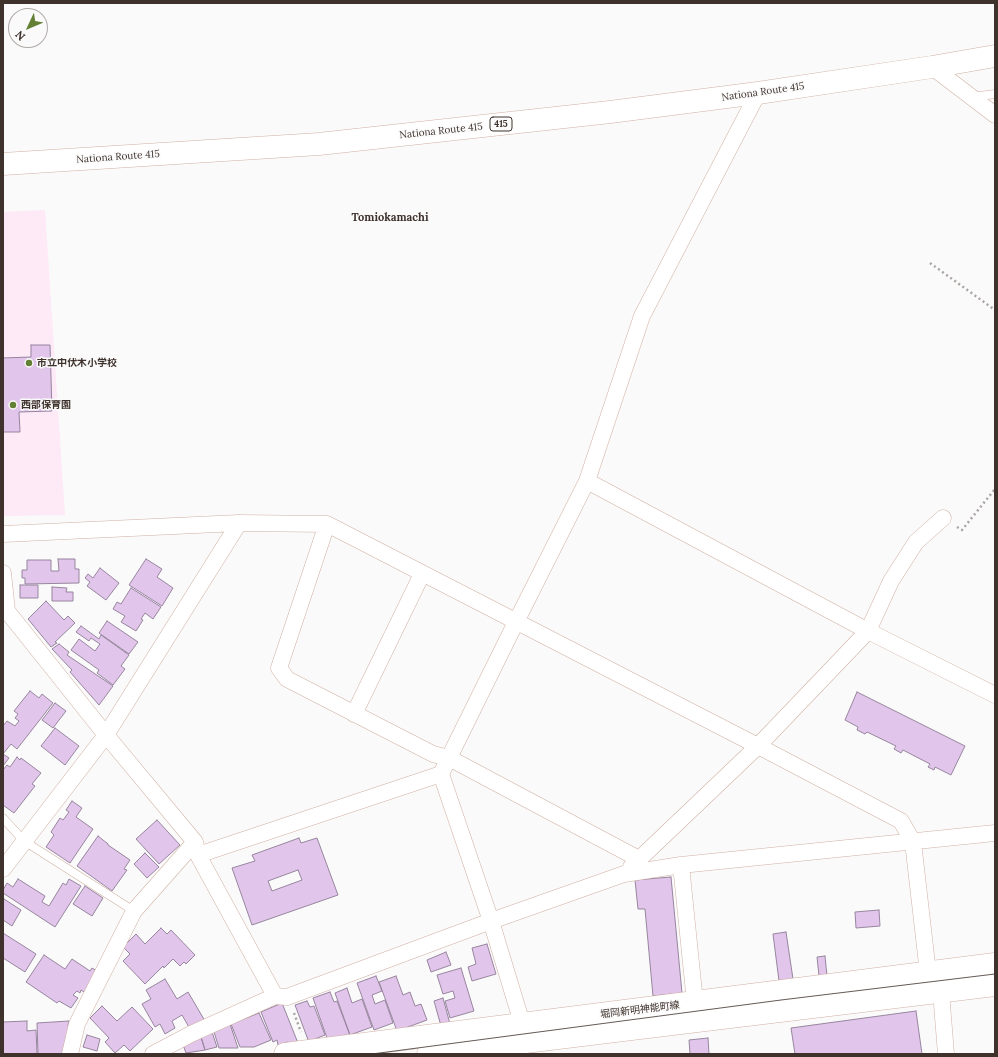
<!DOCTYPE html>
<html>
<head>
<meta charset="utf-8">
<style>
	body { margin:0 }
	#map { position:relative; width:998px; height:1057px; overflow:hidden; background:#fafafa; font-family:Lora,serif }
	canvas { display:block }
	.frame { position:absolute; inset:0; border:4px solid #3f322d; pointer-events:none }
	.north { position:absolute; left:8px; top:8px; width:40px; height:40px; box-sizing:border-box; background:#fafafa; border:1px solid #afaaa8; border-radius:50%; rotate:226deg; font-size:11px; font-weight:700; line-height:16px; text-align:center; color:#3f322d }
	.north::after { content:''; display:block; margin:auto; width:14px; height:18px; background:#648034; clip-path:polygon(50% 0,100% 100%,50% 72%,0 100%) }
</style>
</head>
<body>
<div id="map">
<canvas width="998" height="1057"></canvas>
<div class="frame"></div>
<div class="north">N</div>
</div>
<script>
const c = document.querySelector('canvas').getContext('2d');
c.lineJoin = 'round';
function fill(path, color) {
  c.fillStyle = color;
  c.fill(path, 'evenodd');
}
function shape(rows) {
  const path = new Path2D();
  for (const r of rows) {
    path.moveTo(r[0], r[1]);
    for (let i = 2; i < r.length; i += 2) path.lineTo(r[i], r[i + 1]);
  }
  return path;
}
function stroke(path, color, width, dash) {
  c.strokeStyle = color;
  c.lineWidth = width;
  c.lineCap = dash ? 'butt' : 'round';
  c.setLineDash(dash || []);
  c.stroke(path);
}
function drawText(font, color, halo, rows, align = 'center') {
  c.font = font + ' Lora,"Noto Sans JP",serif';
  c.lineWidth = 3;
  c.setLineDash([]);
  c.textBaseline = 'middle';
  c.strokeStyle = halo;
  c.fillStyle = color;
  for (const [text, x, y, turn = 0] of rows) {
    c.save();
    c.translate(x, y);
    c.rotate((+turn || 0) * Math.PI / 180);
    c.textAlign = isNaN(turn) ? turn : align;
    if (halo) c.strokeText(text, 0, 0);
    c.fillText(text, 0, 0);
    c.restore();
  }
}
const education = shape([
	[45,210,65,515,3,516,3,212]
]);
const building = shape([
	[31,345,50,345,52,411,19,412,20,432,3,432,3,358,31,357,31,345],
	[58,559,75,559,75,569,79,569,79,583,25,584,25,578,22,578,22,570,27,570,27,560,51,560,51,571,59,571,58,559],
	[146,559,162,569,157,577,173,588,162,606,129,585,146,559],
	[100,568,119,583,106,600,87,586,90,582,85,578,88,574,93,578,100,568],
	[20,585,38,585,38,598,20,598,20,585],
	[52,587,67,588,66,592,73,592,73,601,52,601,52,587],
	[131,588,161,607,153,619,145,613,141,619,143,620,136,631,121,622,125,616,113,609,117,602,121,604,131,588],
	[46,601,64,620,68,616,75,623,55,642,57,643,51,647,28,619,46,601],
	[107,621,138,642,129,654,99,633,107,621],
	[81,626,99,639,101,635,129,655,121,666,125,669,113,685,97,673,99,670,71,650,79,639,95,651,100,644,91,638,89,641,76,632,81,626],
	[59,644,69,652,67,655,113,686,99,705,70,672,72,670,52,649,59,644],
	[30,691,39,698,42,694,53,703,17,749,11,744,3,754,9,758,3,766,3,726,7,721,15,726,19,721,15,718,18,714,14,711,30,691],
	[857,692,965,746,951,775,935,767,934,770,928,767,930,764,903,750,901,753,894,749,896,746,867,732,865,734,857,730,858,727,845,720,857,692],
	[55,703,66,711,53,728,42,720,55,703],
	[55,728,79,746,65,765,41,746,55,728],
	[17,757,20,760,21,758,41,773,32,784,35,786,14,813,3,805,3,775,4,774,3,773,3,770,7,765,10,767,17,757],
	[72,801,82,808,76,817,93,829,70,863,46,847,54,835,51,832,60,818,63,820,69,812,66,810,72,801],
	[157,820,180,845,159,864,136,839,157,820],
	[98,836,108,844,108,845,130,860,124,869,127,870,112,891,77,866,98,836],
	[299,838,301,843,317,838,338,895,252,925,232,868,255,861,252,855,299,838],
	[298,870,302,880,272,891,268,881,298,870],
	[145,853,159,867,147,878,134,864,145,853],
	[671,877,682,993,653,996,645,909,638,909,635,880,671,877],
	[18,879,45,896,42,902,49,906,63,883,66,885,69,879,81,886,55,927,3,893,3,890,7,883,13,887,18,879],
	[85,886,103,898,92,916,73,904,85,886],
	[4,899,21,910,12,926,3,920,3,901,4,899],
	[879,910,880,926,856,928,855,912,879,910],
	[161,928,167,934,171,930,195,955,186,964,184,962,180,966,173,959,164,968,163,966,145,984,123,961,130,954,123,947,136,934,145,944,161,928],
	[786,932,793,979,779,981,773,934,786,932],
	[3,933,36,954,25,972,3,958,3,933],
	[487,944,496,974,472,981,468,967,476,964,472,948,487,944],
	[446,952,451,965,431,972,427,960,446,952],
	[44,955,65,969,72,959,90,971,92,968,100,973,87,994,81,990,80,993,77,991,73,995,78,998,71,1008,59,1001,57,1003,26,982,44,955],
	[825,956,827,976,819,976,817,957,825,956],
	[461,968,474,1011,450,1018,445,1001,455,998,453,991,443,994,437,975,461,968],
	[376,976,382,991,372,995,375,1004,385,1000,393,1023,374,1030,357,983,376,976],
	[396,976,403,995,410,992,415,1006,421,1004,427,1020,397,1031,379,982,396,976],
	[165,979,177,999,188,992,205,1021,190,1029,182,1015,172,1021,175,1028,165,1034,160,1024,155,1027,142,1004,151,999,146,990,165,979],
	[347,988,352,1003,362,999,372,1027,350,1035,335,993,347,988],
	[330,992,334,1002,337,1001,351,1038,347,1039,345,1035,328,1041,313,998,330,992],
	[443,998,450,1024,441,1026,434,1001,443,998],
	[307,1001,310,1007,314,1006,325,1035,315,1039,317,1043,310,1045,295,1005,307,1001],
	[282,1003,298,1043,290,1046,288,1042,278,1045,277,1040,273,1042,261,1012,282,1003],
	[102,1006,117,1021,132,1007,153,1029,130,1051,124,1045,115,1053,105,1042,109,1038,90,1018,102,1006],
	[916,1011,922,1054,795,1054,791,1028,916,1011],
	[259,1013,271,1040,254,1047,240,1047,231,1024,259,1013],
	[27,1021,27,1031,36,1030,37,1054,3,1054,3,1022,27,1021],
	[69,1021,68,1026,73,1027,65,1054,38,1054,37,1023,69,1021],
	[230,1024,238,1048,219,1048,214,1032,230,1024],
	[212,1032,217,1047,205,1050,201,1037,212,1032],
	[87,1035,100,1039,97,1051,83,1047,87,1035],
	[201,1037,205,1050,186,1053,183,1045,201,1037],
	[708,1038,709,1054,690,1054,689,1040,708,1038]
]);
const path = shape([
	[930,263,995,310],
	[957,527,962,530,995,489],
	[294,1013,301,1032]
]);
const lane = shape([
	[972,97,995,94],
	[3,818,24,841,134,911]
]);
const street = shape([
	[932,67,995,115],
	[587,481,868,631,995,695],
	[327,524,279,668,287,679,433,754,449,758,639,859],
	[3,534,239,523,327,524,758,746,901,821,913,842,928,973,935,982,941,992,946,1054],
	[3,573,7,611,106,735,195,842,198,855,275,996],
	[354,714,422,574],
	[441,774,491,921,525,1033],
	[198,855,441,774,516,622,587,481,642,316,758,93],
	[681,865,696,1012],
	[631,867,758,746,868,631,891,581,916,542,943,518],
	[3,869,106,735,239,523],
	[70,1054,77,1024,134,911,195,842],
	[153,1054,191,1034,275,996,287,997,491,921,624,874,681,865,995,833]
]);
const secondary = shape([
	[285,1054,995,964],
	[428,1054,697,1021,995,985]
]);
const highway = shape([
	[3,164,319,144,610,112,758,93,932,67,995,56]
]);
const tram = shape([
	[372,1054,781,1000,995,974]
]);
const markers = [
	[29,363,4,"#648034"],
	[13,405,4,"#648034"]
];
const shields = [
	[501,124,22]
];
const shieldNames = [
	["415",501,124]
];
const streetNames = [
	["Nationa Route 415",763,92,-8],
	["Nationa Route 415",441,131,-6],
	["Nationa Route 415",118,157,-4],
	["堀岡新明神能町線",640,1010,-7]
];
const poiNames = [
	["市立中伏木小学校",37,363],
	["西部保育園",21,405]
];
const neighbourhoodNames = [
	["Tomiokamachi",390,218]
];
fill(education, '#fee9f7');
fill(building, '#e1c5eb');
stroke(building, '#97859e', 1);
stroke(lane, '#d0b0a3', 9);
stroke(street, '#d0b0a3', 17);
stroke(secondary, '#d0b0a3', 23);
stroke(highway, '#d0b0a3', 23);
stroke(path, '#aaa5a2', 2.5, [2, 3]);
stroke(lane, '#fff', 8);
stroke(street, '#fff', 16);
stroke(secondary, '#fff', 22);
stroke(highway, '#fff', 22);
stroke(tram, '#655a56', 1);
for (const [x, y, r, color] of markers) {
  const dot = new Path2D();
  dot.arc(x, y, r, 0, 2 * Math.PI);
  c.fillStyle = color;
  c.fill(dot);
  stroke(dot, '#fafafa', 1.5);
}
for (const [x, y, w] of shields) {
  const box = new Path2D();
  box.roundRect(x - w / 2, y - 7, w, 14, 3);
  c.fillStyle = '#fafafa';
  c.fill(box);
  stroke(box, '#3f322d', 1);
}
drawText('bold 9px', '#3f322d', null, shieldNames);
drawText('10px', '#3f322d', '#fafafa', streetNames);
drawText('bold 10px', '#3f322d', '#fafafa', poiNames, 'left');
drawText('bold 11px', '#3f322d', '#fafafa', neighbourhoodNames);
</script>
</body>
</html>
